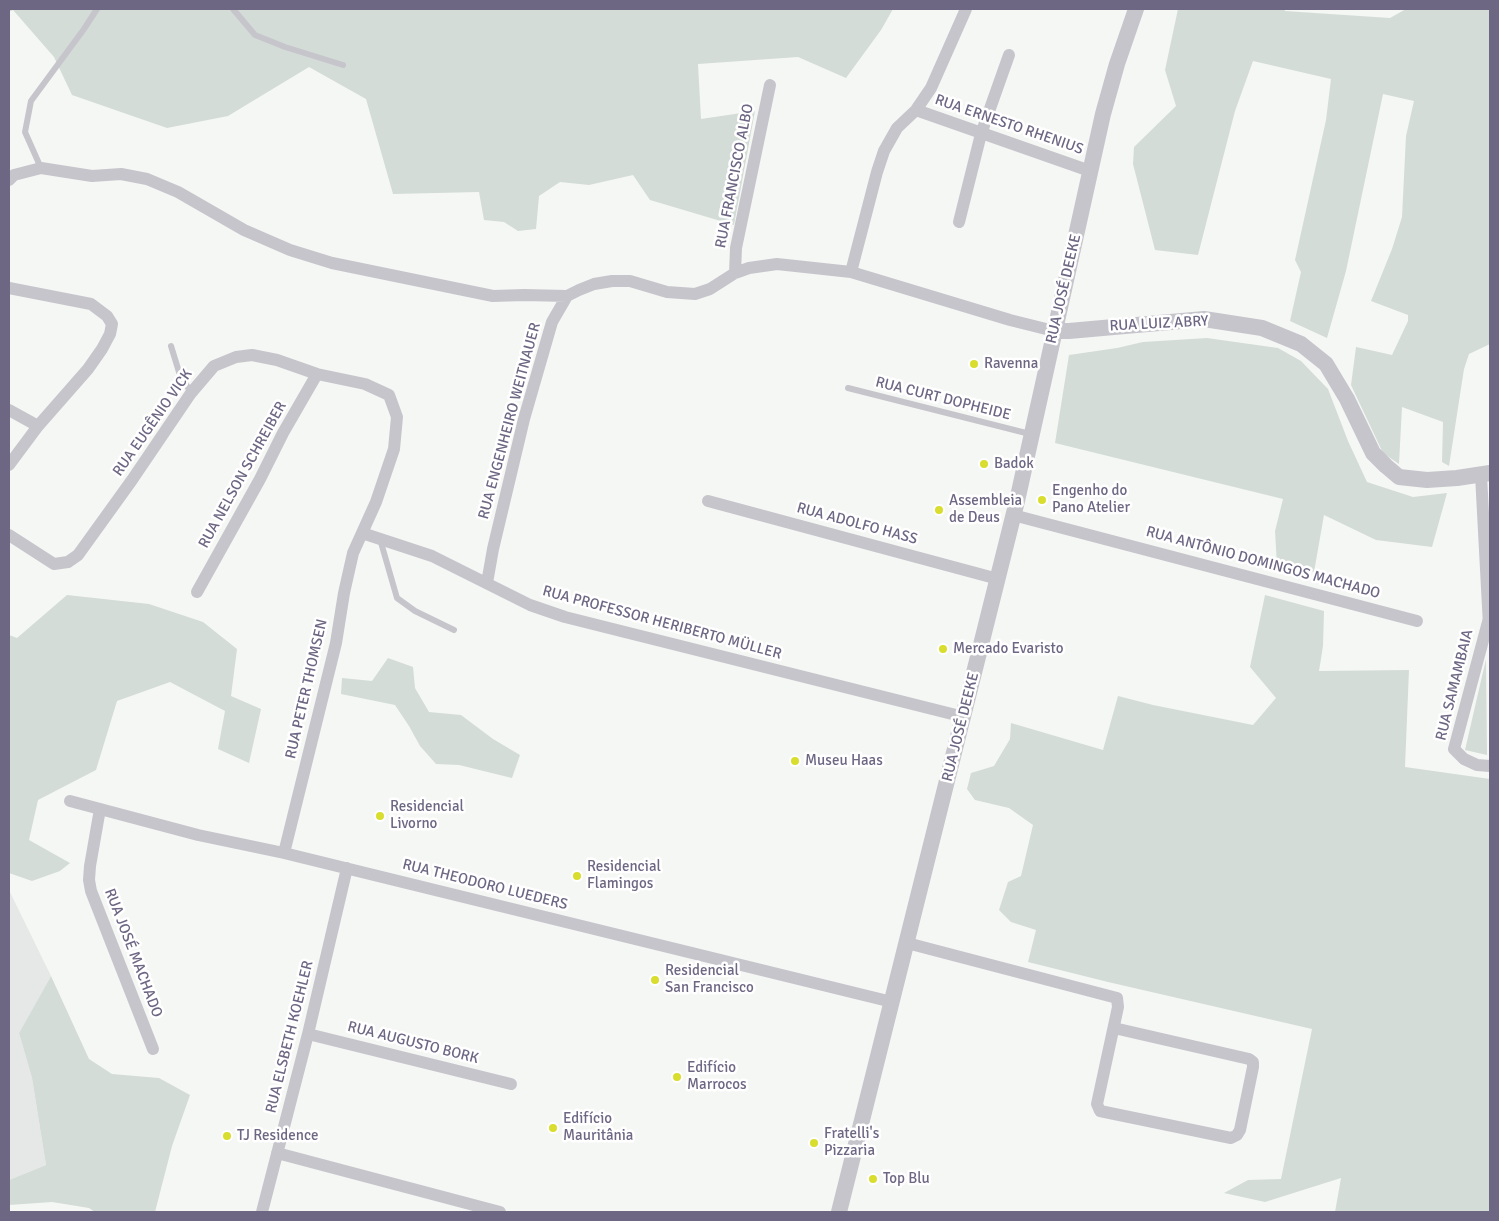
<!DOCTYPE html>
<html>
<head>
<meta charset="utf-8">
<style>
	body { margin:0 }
	#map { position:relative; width:1499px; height:1221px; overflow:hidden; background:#f5f7f4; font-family:Signika,sans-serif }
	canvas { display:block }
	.frame { position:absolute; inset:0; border:10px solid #6e6784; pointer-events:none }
</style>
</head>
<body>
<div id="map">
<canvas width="1499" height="1221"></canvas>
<div class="frame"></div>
</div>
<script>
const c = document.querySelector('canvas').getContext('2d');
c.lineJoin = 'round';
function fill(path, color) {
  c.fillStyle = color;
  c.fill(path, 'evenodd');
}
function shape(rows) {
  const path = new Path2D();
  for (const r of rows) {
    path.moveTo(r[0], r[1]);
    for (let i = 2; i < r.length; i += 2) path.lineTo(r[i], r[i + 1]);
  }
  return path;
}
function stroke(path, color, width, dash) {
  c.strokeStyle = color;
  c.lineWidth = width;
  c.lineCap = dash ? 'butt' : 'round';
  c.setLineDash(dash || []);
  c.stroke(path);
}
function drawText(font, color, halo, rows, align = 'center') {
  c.font = font + ' Signika,sans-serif';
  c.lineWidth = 5;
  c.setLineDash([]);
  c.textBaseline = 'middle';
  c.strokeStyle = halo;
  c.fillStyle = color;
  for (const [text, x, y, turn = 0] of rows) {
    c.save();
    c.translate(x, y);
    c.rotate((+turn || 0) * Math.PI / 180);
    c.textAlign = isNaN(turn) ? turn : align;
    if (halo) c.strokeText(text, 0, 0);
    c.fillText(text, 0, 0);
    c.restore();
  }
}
const built = shape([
	[9,890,51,976,19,1033,32,1078,46,1165,9,1180]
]);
const green = shape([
	[9,9,893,9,881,30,846,78,798,57,698,64,701,119,755,111,734,225,650,200,633,175,589,185,560,182,539,196,536,229,518,231,504,222,484,220,479,192,393,194,366,99,309,67,228,116,167,128,72,95,54,57,13,10,9,12],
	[1178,9,1284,9,1285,11,1390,18,1406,9,1490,9,1490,344,1469,354,1464,369,1449,466,1442,462,1443,422,1402,407,1399,464,1383,453,1351,385,1356,347,1392,355,1408,321,1408,315,1371,301,1392,249,1402,217,1406,136,1414,101,1383,94,1346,271,1327,338,1290,321,1301,272,1295,260,1326,120,1331,79,1253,61,1235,111,1198,255,1155,250,1133,164,1134,147,1176,106,1165,70],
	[1207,338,1278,348,1301,361,1328,389,1348,441,1367,482,1413,497,1447,493,1432,547,1376,540,1324,515,1314,572,1277,566,1275,531,1283,499,1055,443,1069,355,1117,348,1143,342],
	[67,595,149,604,203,622,237,649,231,696,261,709,249,763,218,749,225,711,170,682,117,701,96,770,38,800,29,840,70,863,60,871,32,881,9,873,9,635,17,638],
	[1265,595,1324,611,1323,646,1319,671,1409,670,1405,767,1490,779,1490,1212,1335,1212,1341,1178,1265,1202,1224,1193,1248,1180,1281,1179,1312,1029,1108,982,1028,962,1036,930,1011,922,999,910,1008,882,1021,876,1033,825,1009,808,975,800,967,789,971,773,994,766,1010,739,1011,723,1103,750,1118,696,1153,705,1253,725,1276,698,1250,667],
	[388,658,413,667,415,688,429,712,461,715,493,739,520,755,512,778,459,765,436,764,420,746,409,726,395,705,341,694,342,678,372,681],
	[1486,659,1487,755,1465,750],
	[51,976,89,1059,112,1074,159,1078,190,1095,172,1146,155,1212,95,1212,89,1208,52,1202,9,1205,9,1180,46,1165,32,1078,19,1033]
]);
const service = shape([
	[233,9,255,35,285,47,343,65],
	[41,168,25,132,31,101,84,29,97,9],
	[171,346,179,372,191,393],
	[848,388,1030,434],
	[380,539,397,598,415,611,454,630]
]);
const minor = shape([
	[916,110,1090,171],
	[9,180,14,175,41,168,92,176,121,174,147,179,178,192,244,230,290,250,332,263,493,296,524,295,567,296],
	[959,222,981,134,1009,55],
	[851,272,877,172,884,151,897,128,916,110,931,88,966,9],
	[735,273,736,248,770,85],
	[9,288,91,304,107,316,112,324,110,334,102,349,88,369,38,426,9,465],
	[9,410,38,426],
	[1481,475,1489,626],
	[708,501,998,579],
	[1013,515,1417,621],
	[362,533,432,556,530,605,565,617,964,717],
	[9,535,54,564,68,562,78,555,132,480,191,393,214,366,236,357,252,355,277,360,317,374,365,384,389,395,397,417,394,449,376,502,353,553,344,593,336,643,284,853],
	[487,583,493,549,524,419,552,322,567,296,579,290,594,284,612,281,630,281,667,292,695,294,710,289,735,273,749,268,777,264,851,272,1010,320,1054,331],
	[197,592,260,479,283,433,317,374],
	[1489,618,1454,749,1464,759,1477,765,1490,766],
	[70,801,198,835,284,853,892,1002],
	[100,809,90,866,89,880,91,891,153,1049],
	[907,943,1117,998,1118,1007,1097,1104,1100,1111,1231,1138,1237,1135,1240,1130,1253,1067,1253,1062,1249,1059,1114,1028],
	[308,1034,511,1084],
	[277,1153,500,1212],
	[262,1212,308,1034,347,868]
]);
const tertiary = shape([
	[1054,331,1069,331,1204,319,1262,328,1301,344,1326,364,1347,399,1373,453,1386,466,1399,477,1427,480,1457,478,1490,473],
	[839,1212,1017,501,1103,114,1117,64,1136,9]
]);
const markers = [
	[974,364,5,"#d8dd2e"],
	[984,464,5,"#d8dd2e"],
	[1042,500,5,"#d8dd2e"],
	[939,510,5,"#d8dd2e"],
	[943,649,5,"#d8dd2e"],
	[795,761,5,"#d8dd2e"],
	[380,816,5,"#d8dd2e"],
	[577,876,5,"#d8dd2e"],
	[655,980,5,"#d8dd2e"],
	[677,1077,5,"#d8dd2e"],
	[553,1128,5,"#d8dd2e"],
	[227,1136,5,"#d8dd2e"],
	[814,1143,5,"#d8dd2e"],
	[873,1179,5,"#d8dd2e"]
];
const streetNames = [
	["RUA ERNESTO RHENIUS",1009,125,19],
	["RUA FRANCISCO ALBO",735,176,-79],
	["RUA JOSÉ DEEKE",1064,289,-77],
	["RUA LUIZ ABRY",1159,324,-3],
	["RUA CURT DOPHEIDE",943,399,14],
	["RUA ENGENHEIRO WEITNAUER",510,421,-75],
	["RUA EUGÊNIO VICK",153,423,-55],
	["RUA NELSON SCHREIBER",243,475,-61],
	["RUA ADOLFO HASS",857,524,15],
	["RUA ANTÔNIO DOMINGOS MACHADO",1263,563,15],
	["RUA PROFESSOR HERIBERTO MÜLLER",662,623,15],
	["RUA SAMAMBAIA",1455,685,-76],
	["RUA PETER THOMSEN",307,689,-77],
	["RUA JOSÉ DEEKE",961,727,-76],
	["RUA THEODORO LUEDERS",485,885,14],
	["RUA JOSÉ MACHADO",133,953,69],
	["RUA ELSBETH KOEHLER",290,1037,-76],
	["RUA AUGUSTO BORK",413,1043,14]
];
const poiNames = [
	["Ravenna",984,364],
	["Badok",994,464],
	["Engenho do",1052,491],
	["Pano Atelier",1052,508],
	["Assembleia",949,501],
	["de Deus",949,518],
	["Mercado Evaristo",953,649],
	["Museu Haas",805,761],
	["Residencial",390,807],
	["Livorno",390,824],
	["Residencial",587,867],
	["Flamingos",587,884],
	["Residencial",665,971],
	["San Francisco",665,988],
	["Edifício",687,1068],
	["Marrocos",687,1085],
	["Edifício",563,1119],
	["Mauritânia",563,1136],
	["Fratelli's",824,1134],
	["Pizzaria",824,1151],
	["TJ Residence",237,1136],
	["Top Blu",883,1179]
];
fill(built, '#e6e8e8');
fill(green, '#d4dcd7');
stroke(service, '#c7c5cc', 6);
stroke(minor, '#c7c5cc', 12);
stroke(tertiary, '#c7c5cc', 16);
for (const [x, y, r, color] of markers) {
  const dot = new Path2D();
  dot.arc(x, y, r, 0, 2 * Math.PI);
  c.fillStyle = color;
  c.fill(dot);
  stroke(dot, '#fff', 2);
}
drawText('15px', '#6e6784', '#fff', streetNames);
drawText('15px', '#6e6784', '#fff', poiNames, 'left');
</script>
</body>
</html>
